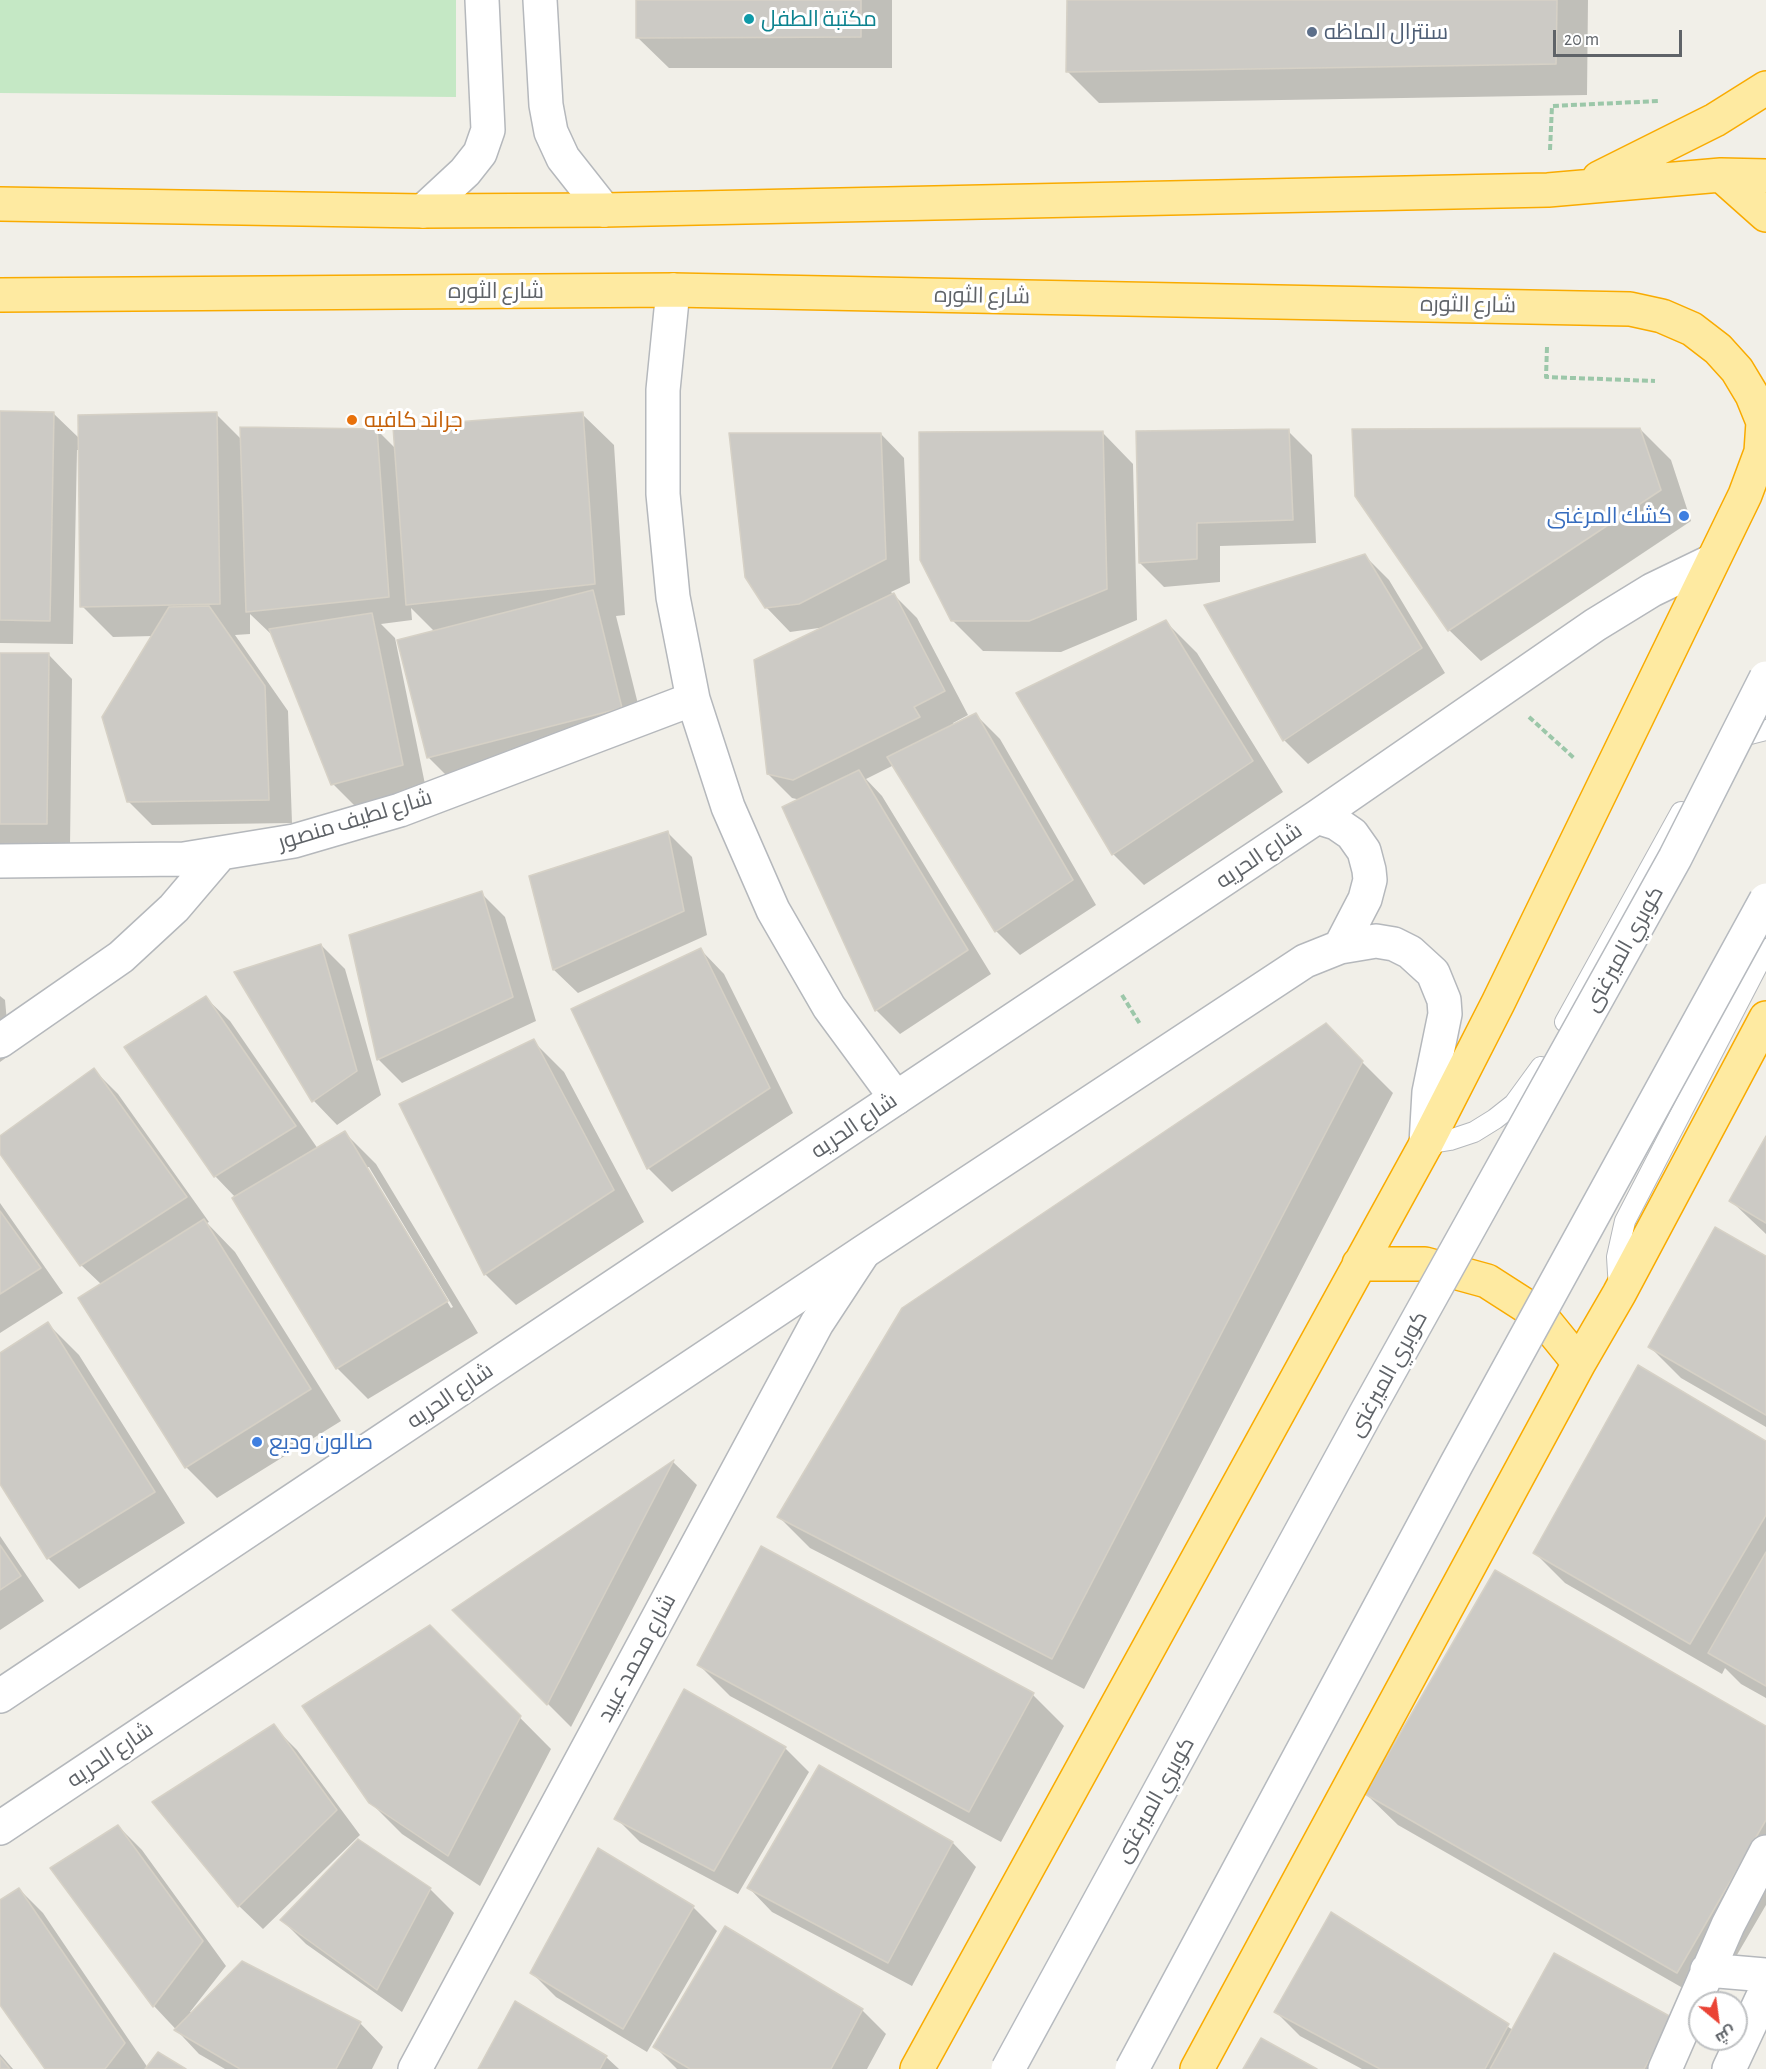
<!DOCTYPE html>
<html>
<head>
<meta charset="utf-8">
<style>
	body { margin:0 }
	#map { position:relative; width:1766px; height:2069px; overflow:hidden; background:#f1efe8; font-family:"Alegreya Sans",Cairo,sans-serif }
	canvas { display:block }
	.north { position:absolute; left:1688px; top:1991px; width:60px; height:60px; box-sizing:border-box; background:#fff; border:2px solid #bfc1c3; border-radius:50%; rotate:151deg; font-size:16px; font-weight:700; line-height:24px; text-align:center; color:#5f6368 }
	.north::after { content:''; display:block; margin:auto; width:21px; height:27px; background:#ea4335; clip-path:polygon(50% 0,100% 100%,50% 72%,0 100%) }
	.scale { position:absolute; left:1553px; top:30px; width:129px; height:27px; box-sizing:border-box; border:3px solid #5f6368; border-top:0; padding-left:8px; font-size:18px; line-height:21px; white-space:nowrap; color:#5f6368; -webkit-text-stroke:4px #fff; paint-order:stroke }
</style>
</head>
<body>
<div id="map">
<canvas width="1766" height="2069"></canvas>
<div class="north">ش</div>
<div class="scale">20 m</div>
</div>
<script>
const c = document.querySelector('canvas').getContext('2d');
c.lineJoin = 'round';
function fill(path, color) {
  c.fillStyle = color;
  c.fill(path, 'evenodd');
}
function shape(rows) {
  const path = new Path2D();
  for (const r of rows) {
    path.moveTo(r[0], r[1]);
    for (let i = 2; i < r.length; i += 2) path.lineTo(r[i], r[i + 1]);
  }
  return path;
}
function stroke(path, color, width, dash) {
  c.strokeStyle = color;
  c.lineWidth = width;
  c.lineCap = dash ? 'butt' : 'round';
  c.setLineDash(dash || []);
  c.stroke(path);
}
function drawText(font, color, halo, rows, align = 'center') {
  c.font = font + ' "Alegreya Sans",Cairo,sans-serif';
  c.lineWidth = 6;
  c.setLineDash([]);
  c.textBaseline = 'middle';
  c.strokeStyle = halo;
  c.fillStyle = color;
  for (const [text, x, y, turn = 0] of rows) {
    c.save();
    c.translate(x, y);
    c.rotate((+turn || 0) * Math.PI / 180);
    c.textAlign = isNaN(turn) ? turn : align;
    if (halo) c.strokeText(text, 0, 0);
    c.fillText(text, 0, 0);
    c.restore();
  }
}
const green = shape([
	[0,0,456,0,456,97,0,93]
]);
const shadow = shape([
	[637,0,892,0,892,68,669,68,637,37],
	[1068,0,1588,0,1587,95,1099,103,1068,72],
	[0,413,53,413,80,439,216,414,242,440,377,430,396,449,582,414,614,445,625,615,616,616,645,732,452,781,428,757,435,632,411,608,412,620,381,624,395,638,426,789,357,808,333,784,272,635,250,614,250,634,235,635,288,711,292,823,152,825,128,801,153,636,113,637,82,606,80,450,77,450,73,644,0,643],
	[1640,429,1671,460,1691,521,1481,661,1449,630],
	[1288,431,1312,455,1316,543,1220,546,1220,582,1164,587,1140,563],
	[1102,432,1133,464,1137,620,1061,652,983,651,952,620],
	[881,434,904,458,910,583,891,592,917,618,968,715,953,723,954,726,976,715,1000,739,1096,905,1020,955,996,931,894,765,866,779,882,796,991,974,900,1034,876,1010,784,808,801,800,792,798,768,774,826,627,790,632,766,607],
	[1365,556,1389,580,1445,673,1308,764,1284,740],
	[1166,622,1197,653,1283,792,1144,885,1113,854],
	[0,654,49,655,72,679,70,847,0,847],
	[668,833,692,857,707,935,578,993,554,970,531,877],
	[481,893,505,917,536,1021,402,1083,378,1059],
	[321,945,345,969,381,1095,337,1125,314,1101,237,973],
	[701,950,724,974,793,1113,672,1192,648,1168],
	[0,996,5,1000,10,1055,0,1062],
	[206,998,230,1021,318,1149,345,1133,376,1164,478,1333,368,1399,337,1368,236,1198,215,1176,126,1048],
	[365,1167,369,1167,453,1307,451,1308],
	[1325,1025,1393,1093,1084,1689,810,1548,779,1517],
	[533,1041,564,1072,644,1222,516,1305,485,1274],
	[94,1070,118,1094,209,1222,207,1223,235,1252,341,1421,217,1498,186,1467,80,1299,102,1285,81,1265,0,1151,0,1138],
	[1766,1139,1766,1234,1731,1201],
	[0,1203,63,1293,0,1333],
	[1766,1258,1766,1427,1681,1378,1650,1347],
	[48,1324,79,1355,185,1523,79,1589,48,1558,0,1481,0,1355],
	[1766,1443,1766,1698,1741,1684,1725,1668,1722,1674,1565,1583,1534,1552],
	[673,1462,697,1485,571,1727,454,1610],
	[0,1536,44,1601,0,1630],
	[430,1627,551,1749,480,1886,402,1834,370,1802],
	[699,1665,1033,1695,1064,1726,1001,1842,730,1696],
	[685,1691,785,1748,809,1772,738,1894,640,1842,616,1818],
	[273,1726,297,1750,360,1835,263,1929,239,1906,154,1803],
	[1766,1728,1766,1905,1709,2003,1398,1825,1366,1794],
	[820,1767,953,1843,976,1867,912,1986,772,1912,749,1888],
	[118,1826,142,1850,226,1966,190,2012,360,2023,383,2047,372,2069,225,2069,199,2054,154,2006],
	[358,1841,430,1889,454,1913,402,2012,306,1944,282,1920],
	[19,1889,43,1913,148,2068,183,2069,47,2069,0,2003,0,1902],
	[693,1907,717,1931,647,2052,556,1997,532,1973],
	[1331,1915,1513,2030,1672,2020,1695,2043,1681,2069,1362,2069,1300,2036,1276,2012],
	[862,2010,886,2034,867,2069,677,2069,655,2047],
	[0,2054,13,2069,0,2069],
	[606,2057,619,2069,480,2069]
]);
const building = shape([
	[636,0,861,0,861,37,636,38,636,0],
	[1067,0,1557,0,1556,64,1066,72,1067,0],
	[0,411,54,412,50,621,0,620,0,411],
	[217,412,220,604,80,607,78,415,217,412],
	[583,412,595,584,406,605,393,427,583,412],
	[240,427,377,429,389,597,246,612,240,427],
	[1640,428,1661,490,1448,631,1355,496,1352,429,1640,428],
	[1289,429,1293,520,1197,523,1197,559,1139,563,1136,431,1289,429],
	[1103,431,1107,589,1029,621,951,621,920,560,919,432,1103,431],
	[729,433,881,433,886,559,799,604,765,608,745,577,729,433],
	[1365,554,1422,648,1283,741,1204,605,1365,554],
	[593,590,622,708,427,758,397,640,593,590],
	[894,593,945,691,914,707,920,717,793,780,767,774,754,660,894,593],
	[209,606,265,686,269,800,127,802,102,717,169,607,209,606],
	[372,613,403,765,331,785,269,629,372,613],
	[1166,620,1253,761,1112,855,1016,693,1166,620],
	[0,653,49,653,47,824,0,824,0,653],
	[976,713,1073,880,995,932,887,757,976,713],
	[859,770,968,950,875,1011,782,807,859,770],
	[668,831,684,911,553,970,529,876,668,831],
	[482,891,513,997,377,1060,349,935,482,891],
	[321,944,357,1071,312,1102,234,972,321,944],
	[701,948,770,1088,647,1169,571,1009,701,948],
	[206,996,296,1126,214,1177,124,1047,206,996],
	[1326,1023,1363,1061,1052,1659,777,1517,902,1308,1326,1023],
	[534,1039,614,1190,484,1275,399,1104,534,1039],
	[94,1068,187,1197,80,1266,0,1154,0,1136,94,1068],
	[345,1131,448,1301,336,1369,232,1198,345,1131],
	[1766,1136,1766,1223,1729,1201,1766,1136],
	[0,1211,41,1268,0,1294,0,1211],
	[204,1219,311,1389,185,1468,78,1298,204,1219],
	[1715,1227,1766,1256,1766,1415,1648,1347,1715,1227],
	[48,1322,155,1492,47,1559,0,1484,0,1353,48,1322],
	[1638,1365,1766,1441,1766,1515,1690,1644,1533,1553,1638,1365],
	[674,1460,547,1705,452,1610,674,1460],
	[0,1545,21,1576,0,1590,0,1545],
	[761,1546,1034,1693,969,1812,697,1665,761,1546],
	[1766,1552,1766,1686,1708,1653,1766,1552],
	[1495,1570,1766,1726,1766,1820,1677,1973,1365,1794,1495,1570],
	[430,1625,521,1716,448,1856,369,1803,302,1706,430,1625],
	[684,1689,786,1747,714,1871,614,1819,684,1689],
	[274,1724,337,1810,238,1907,152,1802,274,1724],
	[819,1765,953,1842,888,1963,747,1888,819,1765],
	[118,1825,203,1941,153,2007,50,1868,118,1825],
	[358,1839,431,1888,377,1990,280,1920,358,1839],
	[598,1848,694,1906,623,2029,530,1973,598,1848],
	[19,1888,125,2043,105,2069,45,2069,0,2005,0,1900,19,1888],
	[1331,1912,1509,2024,1485,2069,1380,2069,1274,2012,1331,1912],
	[725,1926,863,2009,831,2069,690,2069,653,2047,725,1926],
	[1554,1953,1673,2018,1644,2069,1490,2069,1554,1953],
	[242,1961,361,2022,336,2069,240,2069,174,2030,242,1961],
	[515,2001,607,2056,600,2069,478,2069,515,2001],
	[1261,2038,1317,2069,1243,2069,1261,2038],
	[158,2052,186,2069,145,2069,158,2052],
	[0,2057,10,2069,0,2069,0,2057]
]);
const path = shape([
	[1550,150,1552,106,1659,101],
	[1547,347,1546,377,1655,381],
	[1529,717,1574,758],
	[1122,995,1140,1024]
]);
const service = shape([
	[1734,738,1766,730],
	[1565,1022,1681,812],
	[1426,1144,1450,1140,1474,1132,1495,1119,1514,1104,1541,1067],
	[1619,1289,1617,1257,1625,1221,1766,949]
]);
const minor = shape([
	[540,0,546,105,551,132,563,158,604,210],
	[423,211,465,172,480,153,488,130,482,0],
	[673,290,663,390,663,494,673,597,693,699,728,807,773,910,829,1007,896,1098],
	[0,861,184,859,294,841,400,810,693,699],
	[0,1041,121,957,174,908,220,854],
	[1707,1970,1766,1975],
	[415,2069,817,1323,863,1253],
	[1665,2069,1728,1925,1766,1852],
	[1729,2069,1766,1990]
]);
const tertiary = shape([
	[1317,817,1336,823,1352,834,1364,851,1369,870,1370,880,1365,899,1340,947],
	[0,1696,1317,817,1595,625,1652,590,1712,561],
	[0,1828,865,1251,1305,961,1340,947,1376,941,1394,944,1410,952,1433,973,1444,1000,1445,1014,1429,1092,1426,1144]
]);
const trunk = shape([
	[1721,175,1766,215],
	[1599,178,1715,120,1766,88],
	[0,204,423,211,604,210,1548,190,1721,175,1766,176],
	[0,295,673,290,1630,309,1662,316,1692,329,1718,349,1737,370,1752,395,1763,422,1761,452,1745,495,1498,1003,1426,1144,917,2069],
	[1359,1264,1425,1264,1487,1281,1540,1315,1579,1363],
	[1197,2069,1579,1363,1619,1294,1766,1018]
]);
const secondaryBridge = shape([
	[1008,2069,1366,1413,1675,858,1766,678],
	[1132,2069,1457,1463,1766,900]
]);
const markers = [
	[749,19,6,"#0f9aa8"],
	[1312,32,6,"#5c6f8a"],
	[352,420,6,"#e8710a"],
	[1684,516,6,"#3f7fe0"],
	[257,1442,6,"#3f7fe0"]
];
const cultureNames = [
	["مكتبة الطفل",761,19]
];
const serviceNames = [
	["سنترال الماظه",1324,32]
];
const streetNames = [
	["شارع الثوره",496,291],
	["شارع الثوره",982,296,1],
	["شارع الثوره",1468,305,1],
	["شارع لطيف منصور",355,820,-17],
	["شارع الحريه",1259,856,-34],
	["كوبري الميرغنى",1624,949,-61],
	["شارع الحريه",854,1126,-34],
	["كوبري الميرغنى",1388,1374,-61],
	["شارع الحريه",450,1396,-34],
	["شارع محمد عبيد",637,1658,-62],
	["شارع الحريه",110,1755,-34],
	["كوبري الميرغنى",1155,1800,-61]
];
const foodNames = [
	["جراند كافيه",364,420]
];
const shopNames = [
	["كشك المرغنى",1672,516],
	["صالون وديع",269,1442,"left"]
];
fill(green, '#c5e8c5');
fill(shadow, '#0003');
fill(building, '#cccac5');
stroke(building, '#d6d1c6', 1.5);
stroke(service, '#b5b8bc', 22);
stroke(minor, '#b5b8bc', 36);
stroke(tertiary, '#b5b8bc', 36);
stroke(trunk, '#f9ab00', 36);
stroke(path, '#9cc7a9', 4, [6, 3]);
stroke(service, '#fff', 20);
stroke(minor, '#fff', 33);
stroke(tertiary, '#fff', 33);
stroke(trunk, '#feeaa1', 33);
stroke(secondaryBridge, '#b6babf', 36, []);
stroke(secondaryBridge, '#fff', 33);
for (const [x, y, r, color] of markers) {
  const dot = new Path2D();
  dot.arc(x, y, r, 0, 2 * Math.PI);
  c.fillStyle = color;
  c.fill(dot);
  stroke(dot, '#fff', 2);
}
drawText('22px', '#0d838f', '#fff', cultureNames, 'left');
drawText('22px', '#4e5e75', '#fff', serviceNames, 'left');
drawText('22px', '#5f6368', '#fff', streetNames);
drawText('22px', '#c56008', '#fff', foodNames, 'left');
drawText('22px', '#366cbe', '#fff', shopNames, 'right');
</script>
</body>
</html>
